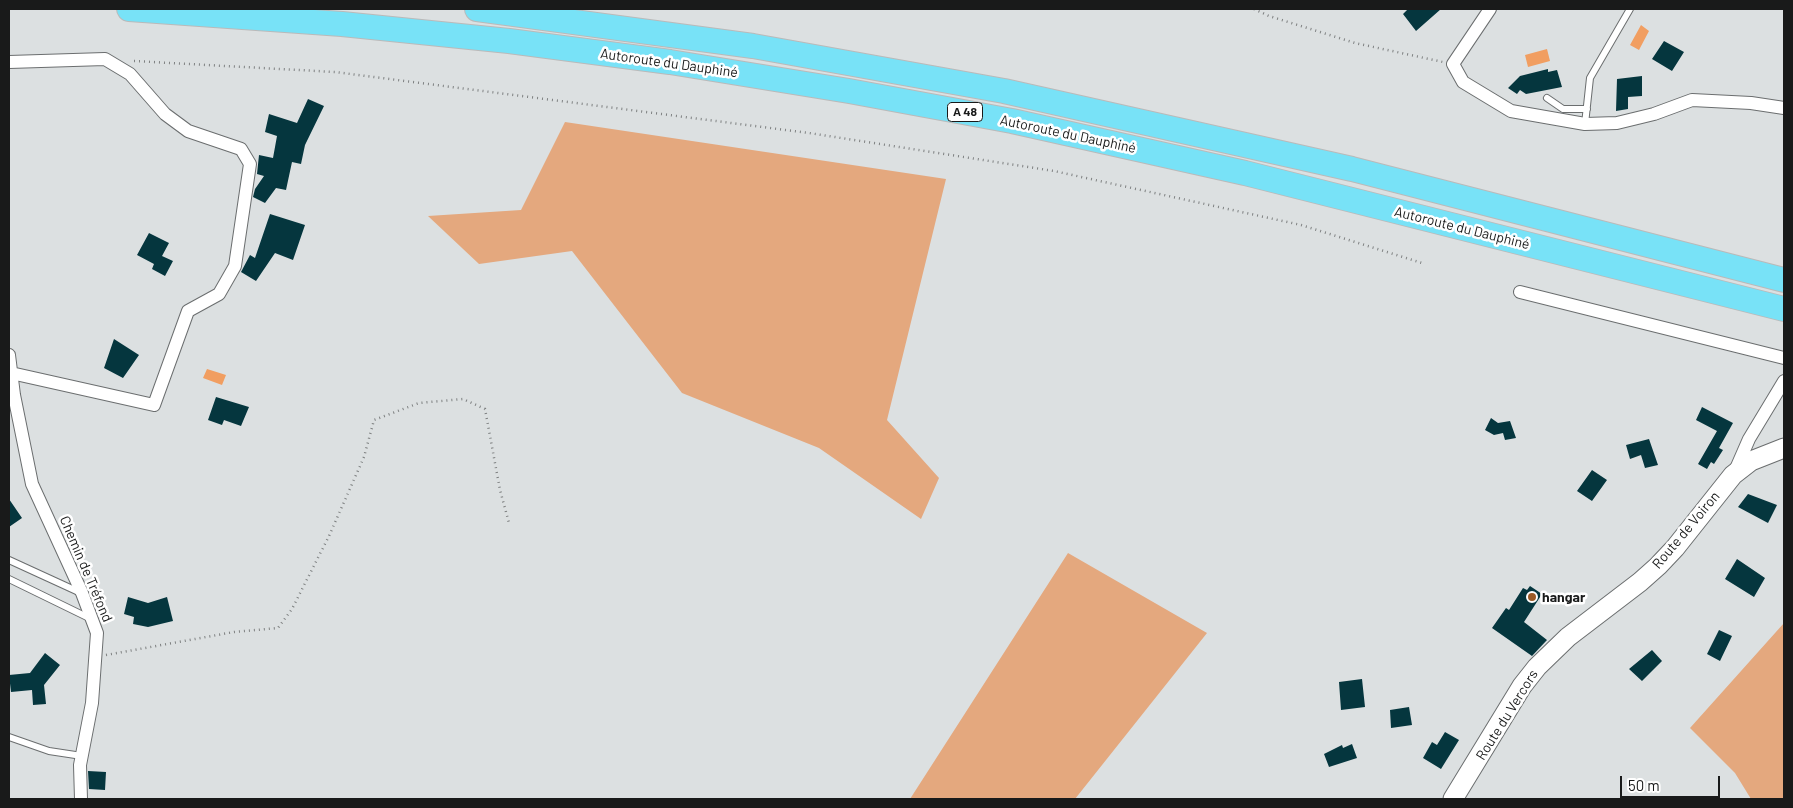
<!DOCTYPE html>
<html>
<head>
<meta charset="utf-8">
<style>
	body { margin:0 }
	#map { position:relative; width:1793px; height:808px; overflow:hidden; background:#dce0e1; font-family:Barlow,sans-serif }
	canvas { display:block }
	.frame { position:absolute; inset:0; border:10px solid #191a1a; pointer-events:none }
	.scale { position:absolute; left:1620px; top:776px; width:100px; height:22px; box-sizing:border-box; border:2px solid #191a1a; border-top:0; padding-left:6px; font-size:15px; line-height:18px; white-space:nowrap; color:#191a1a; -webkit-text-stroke:4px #fff; paint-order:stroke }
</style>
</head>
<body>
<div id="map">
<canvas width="1793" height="808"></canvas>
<div class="frame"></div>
<div class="scale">50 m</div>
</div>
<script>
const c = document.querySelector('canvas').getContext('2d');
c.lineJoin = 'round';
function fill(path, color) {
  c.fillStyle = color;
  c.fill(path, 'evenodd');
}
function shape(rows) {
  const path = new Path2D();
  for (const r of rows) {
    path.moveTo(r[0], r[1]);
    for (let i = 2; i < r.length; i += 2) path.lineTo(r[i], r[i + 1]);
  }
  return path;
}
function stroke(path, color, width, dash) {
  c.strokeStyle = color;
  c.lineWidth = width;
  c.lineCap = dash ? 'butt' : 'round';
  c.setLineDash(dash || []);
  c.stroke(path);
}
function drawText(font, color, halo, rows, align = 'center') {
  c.font = font + ' Barlow,sans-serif';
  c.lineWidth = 5;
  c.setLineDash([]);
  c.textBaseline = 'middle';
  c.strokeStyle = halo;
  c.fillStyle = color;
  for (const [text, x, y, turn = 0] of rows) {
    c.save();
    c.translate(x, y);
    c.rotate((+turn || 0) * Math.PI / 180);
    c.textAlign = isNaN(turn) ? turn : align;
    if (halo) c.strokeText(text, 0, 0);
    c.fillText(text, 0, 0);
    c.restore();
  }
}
const green = shape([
	[565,122,946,179,887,420,939,478,921,519,819,448,682,393,572,251,479,264,428,216,521,210],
	[1068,553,1207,633,1075,799,910,799],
	[1784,623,1784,799,1751,799,1735,773,1690,728]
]);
const water = shape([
	[1641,25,1649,31,1639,50,1630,45],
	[1547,49,1550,61,1528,67,1525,55],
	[207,369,226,375,222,385,203,378]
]);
const building = shape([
	[1408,9,1441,9,1416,31,1403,14],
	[1664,41,1684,52,1672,71,1652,59],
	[1548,69,1548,72,1557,70,1562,87,1526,94,1520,90,1517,94,1508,88,1520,76],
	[1642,76,1642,96,1628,97,1628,109,1616,111,1617,79],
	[308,99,324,106,305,145,301,164,292,162,286,190,276,188,265,203,253,197,255,189,264,176,257,174,259,155,273,158,277,136,265,132,269,114,297,123],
	[270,214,305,225,293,260,275,253,256,281,241,272,250,255,255,258],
	[149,233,169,243,162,256,173,261,165,276,152,269,154,264,137,255],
	[114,339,139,355,123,378,104,368],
	[216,397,249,407,241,426,224,420,222,425,208,420],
	[1702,407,1733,423,1719,448,1723,450,1714,464,1711,462,1707,469,1698,464,1717,431,1696,420],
	[1491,418,1498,423,1510,421,1516,438,1505,440,1503,433,1494,435,1485,430],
	[1649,439,1658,465,1645,468,1641,455,1630,459,1626,445],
	[1592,470,1607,480,1592,501,1577,491],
	[1748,494,1777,505,1768,523,1738,507],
	[9,499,22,518,9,527],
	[1737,559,1765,578,1754,597,1725,579],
	[1530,586,1542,594,1524,622,1547,640,1532,656,1492,628,1506,608,1509,610,1523,588,1527,590],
	[128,597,148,603,167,597,173,621,148,627,133,624,134,617,124,614],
	[1719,630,1732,636,1720,661,1707,654],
	[1652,650,1662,661,1642,681,1629,669],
	[45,653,60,665,44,685,46,704,33,705,32,690,11,692,9,675,30,673],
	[1362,679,1365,707,1341,710,1339,682],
	[1409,707,1412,725,1391,728,1390,710],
	[1445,732,1459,740,1441,769,1423,758,1432,742,1437,745],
	[1352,744,1357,758,1329,767,1324,754,1342,745,1343,748],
	[88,771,106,772,105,790,89,789]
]);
const path = shape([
	[1254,9,1269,16,1355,43,1443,62],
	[134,61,335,72,809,133,1054,171,1301,225,1425,264],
	[106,655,234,632,278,628,292,609,329,536,364,457,374,420,419,403,463,399,485,409,500,490,509,523]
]);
const service = shape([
	[1547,98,1563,109,1587,109],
	[1585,124,1590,78,1630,9],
	[9,560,81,593],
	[9,579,89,618],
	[9,737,49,751,82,756]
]);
const minor = shape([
	[1490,9,1453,64,1463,82,1511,111,1585,124,1617,123,1654,114,1692,100,1751,103,1784,108],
	[9,62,105,59,130,74,165,114,188,131,241,149,250,164,235,266,219,294,188,311,154,405,11,373],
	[1520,292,1784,358],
	[9,355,14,395,32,484,82,593,97,633,92,703,80,765,81,799],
	[1735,471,1749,439,1784,381]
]);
const secondary = shape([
	[1453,799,1522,686,1537,667,1568,637,1640,582,1658,566,1675,548,1733,475,1751,461,1784,448]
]);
const motorway = shape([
	[129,9,342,24,509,41,670,62,849,91,1012,121,1245,173,1784,309],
	[477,9,753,46,1004,91,1352,169,1784,280]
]);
const markers = [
	[1532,597,5,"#9b5a26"]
];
const shields = [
	[965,112,35]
];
const shieldNames = [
	["A 48",965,112]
];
const streetNames = [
	["Autoroute du Dauphiné",669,63,8],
	["Autoroute du Dauphiné",1068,134,12],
	["Autoroute du Dauphiné",1462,228,14],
	["Route de Voiron",1686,530,-50],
	["Chemin de Tréfond",86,569,67],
	["Route du Vercors",1507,715,-58]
];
const poiNames = [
	["hangar",1542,597]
];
fill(green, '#e4a87e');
fill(water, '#f19e61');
fill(building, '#05363e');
stroke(service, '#6b6e6f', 8);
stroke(minor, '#6b6e6f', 14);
stroke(secondary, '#6b6e6f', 21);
stroke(motorway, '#bababa', 26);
stroke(path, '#7e8081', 2.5, [1, 4]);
stroke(service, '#fff', 6);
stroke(minor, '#fff', 12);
stroke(secondary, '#fff', 19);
stroke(motorway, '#78e2f7', 24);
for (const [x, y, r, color] of markers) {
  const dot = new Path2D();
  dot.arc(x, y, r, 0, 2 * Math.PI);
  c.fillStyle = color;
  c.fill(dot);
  stroke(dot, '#fff', 2);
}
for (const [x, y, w] of shields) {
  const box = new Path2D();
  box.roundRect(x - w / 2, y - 9.5, w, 19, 4);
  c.fillStyle = '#fff';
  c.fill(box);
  stroke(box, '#191a1a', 1);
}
drawText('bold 12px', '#191a1a', null, shieldNames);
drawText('14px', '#191a1a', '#fff', streetNames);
drawText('bold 14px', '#191a1a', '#fff', poiNames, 'left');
</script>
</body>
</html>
